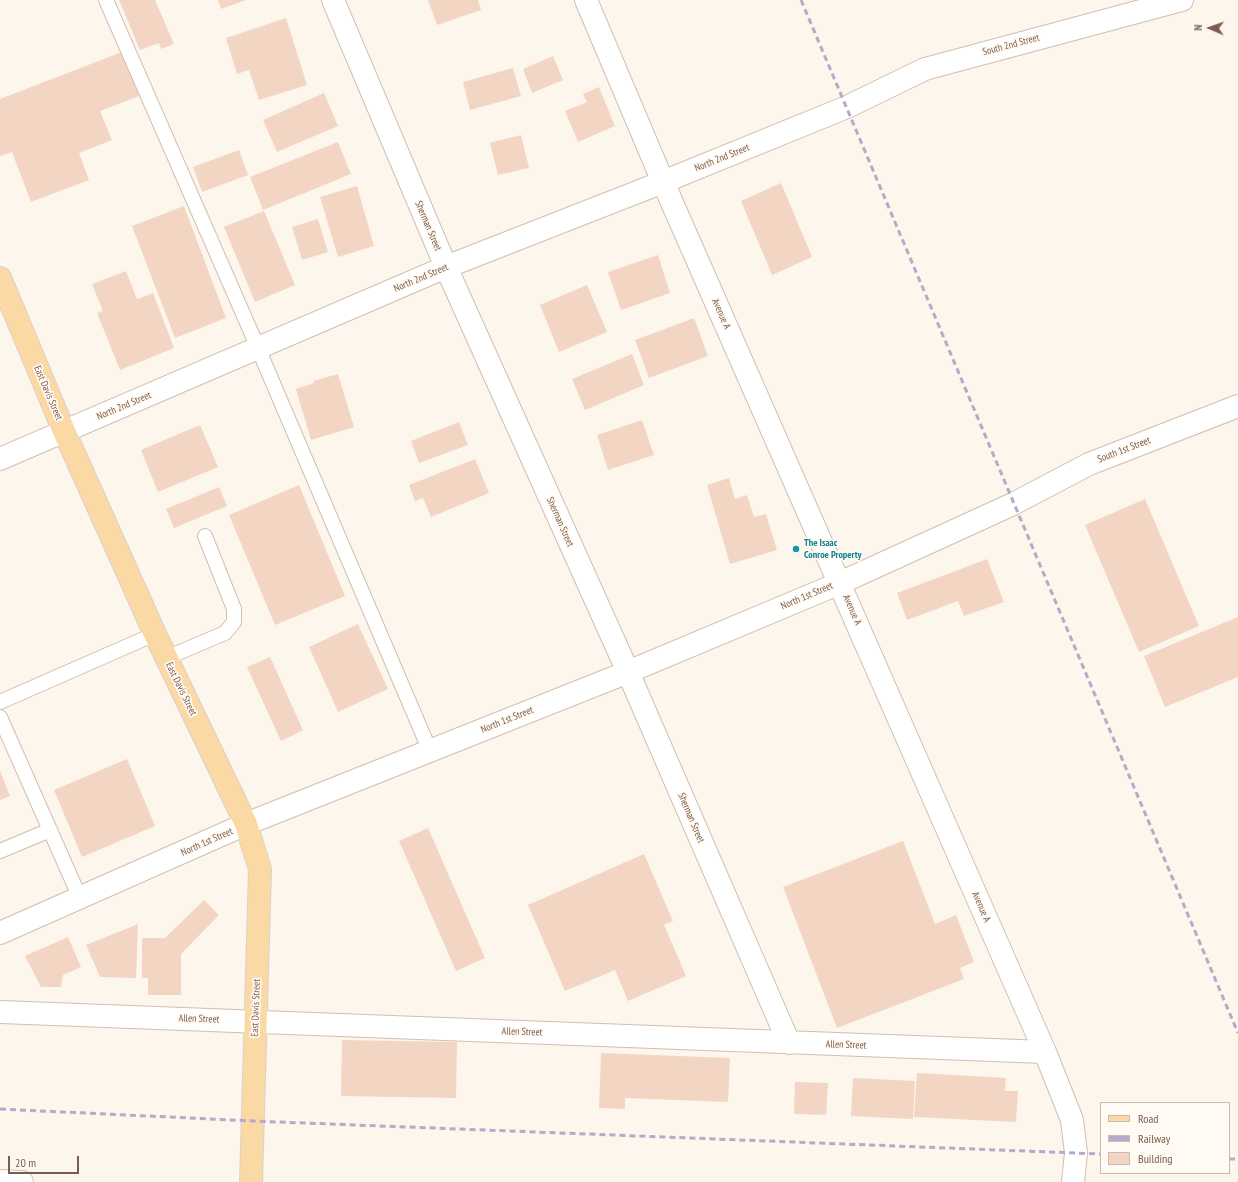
<!DOCTYPE html>
<html>
<head>
<meta charset="utf-8">
<style>
	body { margin:0 }
	#map { position:relative; width:1238px; height:1182px; overflow:hidden; background:#fdf6ec; font-family:"PT Sans Narrow",sans-serif }
	canvas { display:block }
	.legend { position:absolute; left:1100px; top:1102px; width:130px; height:72px; box-sizing:border-box; background:#fffaf3; border:1px solid #cabbb1; margin:0; padding:5px 7px; list-style:none; font-size:12px; color:#7a5c4d }
	.legend li { display:flex; align-items:center; gap:8px; height:20px }
	.legend b { width:20px; border:1px solid #cabbb1 }
	.north { position:absolute; left:1190px; top:8px; width:40px; height:40px; -webkit-text-stroke:3px #fffaf3; paint-order:stroke; rotate:272deg; font-size:11px; font-weight:700; line-height:16px; text-align:center; color:#7a5c4d }
	.north::after { content:''; display:block; margin:auto; width:14px; height:18px; background:#7a5c4d; clip-path:polygon(50% 0,100% 100%,50% 72%,0 100%) }
	.scale { position:absolute; left:8px; top:1156px; width:71px; height:18px; box-sizing:border-box; border:2px solid #7a5c4d; border-top:0; padding-left:5px; font-size:12px; line-height:14px; white-space:nowrap; color:#7a5c4d; -webkit-text-stroke:3px #fffaf3; paint-order:stroke }
</style>
</head>
<body>
<div id="map">
<canvas width="1238" height="1182"></canvas>
<ul class="legend">
<li><b style="height:5px;background:#fbd9a5"></b>Road</li>
<li><b style="height:5px;background:#b9a8c9"></b>Railway</li>
<li><b style="height:11px;background:#f3d5c3"></b>Building</li>
</ul>
<div class="north">N</div>
<div class="scale">20 m</div>
</div>
<script>
const c = document.querySelector('canvas').getContext('2d');
c.lineJoin = 'round';
function fill(path, color) {
  c.fillStyle = color;
  c.fill(path, 'evenodd');
}
function shape(rows) {
  const path = new Path2D();
  for (const r of rows) {
    path.moveTo(r[0], r[1]);
    for (let i = 2; i < r.length; i += 2) path.lineTo(r[i], r[i + 1]);
  }
  return path;
}
function stroke(path, color, width, dash) {
  c.strokeStyle = color;
  c.lineWidth = width;
  c.lineCap = dash ? 'butt' : 'round';
  c.setLineDash(dash || []);
  c.stroke(path);
}
function drawText(font, color, halo, rows, align = 'center') {
  c.font = font + ' "PT Sans Narrow",sans-serif';
  c.lineWidth = 3.5;
  c.setLineDash([]);
  c.textBaseline = 'middle';
  c.strokeStyle = halo;
  c.fillStyle = color;
  for (const [text, x, y, turn = 0] of rows) {
    c.save();
    c.translate(x, y);
    c.rotate((+turn || 0) * Math.PI / 180);
    c.textAlign = isNaN(turn) ? turn : align;
    if (halo) c.strokeText(text, 0, 0);
    c.fillText(text, 0, 0);
    c.restore();
  }
}
const building = shape([
	[119,0,155,0,174,44,161,49,159,43,140,50],
	[218,0,246,0,221,9],
	[428,0,478,0,481,10,437,25],
	[286,18,307,85,259,100,249,70,237,74,226,38],
	[122,52,139,96,100,111,112,140,79,153,89,180,31,202,12,152,0,156,0,99],
	[553,56,563,80,532,93,523,69],
	[513,68,521,96,470,110,463,82],
	[599,87,615,126,578,142,565,111,587,102,583,94],
	[324,93,338,126,277,152,263,120],
	[521,135,529,168,498,175,490,143],
	[338,142,351,174,263,210,250,177],
	[239,150,248,175,202,192,193,167],
	[781,183,812,257,772,275,741,201],
	[357,186,374,246,338,257,320,197],
	[184,206,226,318,175,338,132,226],
	[264,211,295,285,255,302,224,227],
	[318,219,328,252,302,260,292,227],
	[658,255,670,293,621,310,608,272],
	[126,271,137,299,153,293,174,348,120,370,97,313,103,311,92,284],
	[587,285,607,332,559,352,540,305],
	[694,318,708,356,649,378,635,340],
	[632,354,644,385,585,410,572,379],
	[338,374,354,427,311,440,296,389,314,383,313,381],
	[642,420,654,455,608,470,597,435],
	[459,422,468,445,419,463,411,441],
	[200,425,218,467,158,492,141,450],
	[475,459,489,493,431,517,423,498,415,501,409,485],
	[729,478,735,499,747,495,754,517,766,514,777,550,730,564,707,485],
	[299,485,345,596,275,625,229,515],
	[219,487,227,506,174,528,166,509],
	[1145,499,1199,626,1139,652,1085,525],
	[987,559,1004,602,964,616,958,601,907,620,897,593],
	[1238,617,1238,677,1165,707,1144,656],
	[358,624,388,689,338,712,309,647],
	[270,657,303,730,281,741,247,667],
	[127,759,155,826,82,857,54,790],
	[0,771,10,796,0,800],
	[428,828,485,958,456,971,399,841],
	[903,841,935,924,956,915,974,962,960,968,964,979,837,1028,783,887],
	[644,854,673,921,664,925,686,976,628,1001,615,970,565,991,528,905],
	[204,900,219,915,181,954,181,995,148,995,148,978,142,978,142,938,165,938],
	[138,924,136,978,100,977,86,945],
	[68,937,81,967,63,975,61,987,41,987,25,956],
	[342,1040,457,1042,456,1098,341,1096],
	[601,1053,730,1058,728,1102,625,1098,625,1109,599,1108],
	[917,1073,1006,1078,1005,1091,1018,1091,1016,1122,914,1117],
	[853,1078,915,1081,913,1119,851,1116],
	[795,1082,828,1083,826,1115,794,1114]
]);
const service = shape([
	[106,0,258,348,430,751],
	[166,658,225,633,234,622,234,609,205,536],
	[0,702,155,634],
	[0,717,80,898],
	[0,851,50,830]
]);
const minor = shape([
	[333,0,446,267,628,672,789,1043],
	[586,0,663,182,1045,1052,1072,1120,1076,1153,1073,1182],
	[0,459,446,267,663,182,847,107,925,69,1182,0],
	[0,1012,1045,1052],
	[0,1181,22,1182]
]);
const tertiary = shape([
	[0,933,246,824,628,672,840,583,1013,504,1089,464,1238,406]
]);
const primary = shape([
	[0,278,64,431,155,634,246,824,260,869,251,1182]
]);
const rail = shape([
	[801,0,1238,1033],
	[0,1109,253,1121,1101,1154],
	[1229,1159,1238,1159]
]);
const markers = [
	[796,549,4,"#0f9aa8"]
];
const streetNames = [
	["South 2nd Street",1011,45,-15],
	["North 2nd Street",722,158,-22],
	["Sherman Street",428,226,67],
	["North 2nd Street",421,278,-23],
	["Avenue A",721,314,66],
	["East Davis Street",48,393,67],
	["North 2nd Street",124,406,-23],
	["South 1st Street",1124,450,-21],
	["Sherman Street",560,522,66],
	["North 1st Street",807,596,-23],
	["Avenue A",852,610,66],
	["East Davis Street",181,689,64],
	["North 1st Street",507,720,-22],
	["Sherman Street",691,818,67],
	["North 1st Street",207,842,-24],
	["Avenue A",981,907,66],
	["East Davis Street",256,1008,-88],
	["Allen Street",199,1019,2],
	["Allen Street",522,1032,2],
	["Allen Street",846,1045,2]
];
const cultureNames = [
	["The Isaac",804,543],
	["Conroe Property",804,555]
];
fill(building, '#f3d5c3');
stroke(service, '#d1beb0', 16);
stroke(minor, '#d1beb0', 24);
stroke(tertiary, '#d1beb0', 24);
stroke(primary, '#dad1cd', 24);
stroke(service, '#fff', 14);
stroke(minor, '#fff', 22);
stroke(tertiary, '#fff', 22);
stroke(primary, '#fbd9a5', 22);
stroke(rail, '#b9a8c9', 3, [6, 4]);
for (const [x, y, r, color] of markers) {
  const dot = new Path2D();
  dot.arc(x, y, r, 0, 2 * Math.PI);
  c.fillStyle = color;
  c.fill(dot);
  stroke(dot, '#fffaf3', 1.5);
}
drawText('10px', '#7a5c4d', '#fffaf3', streetNames);
drawText('bold 10px', '#0d838f', '#fffaf3', cultureNames, 'left');
</script>
</body>
</html>
